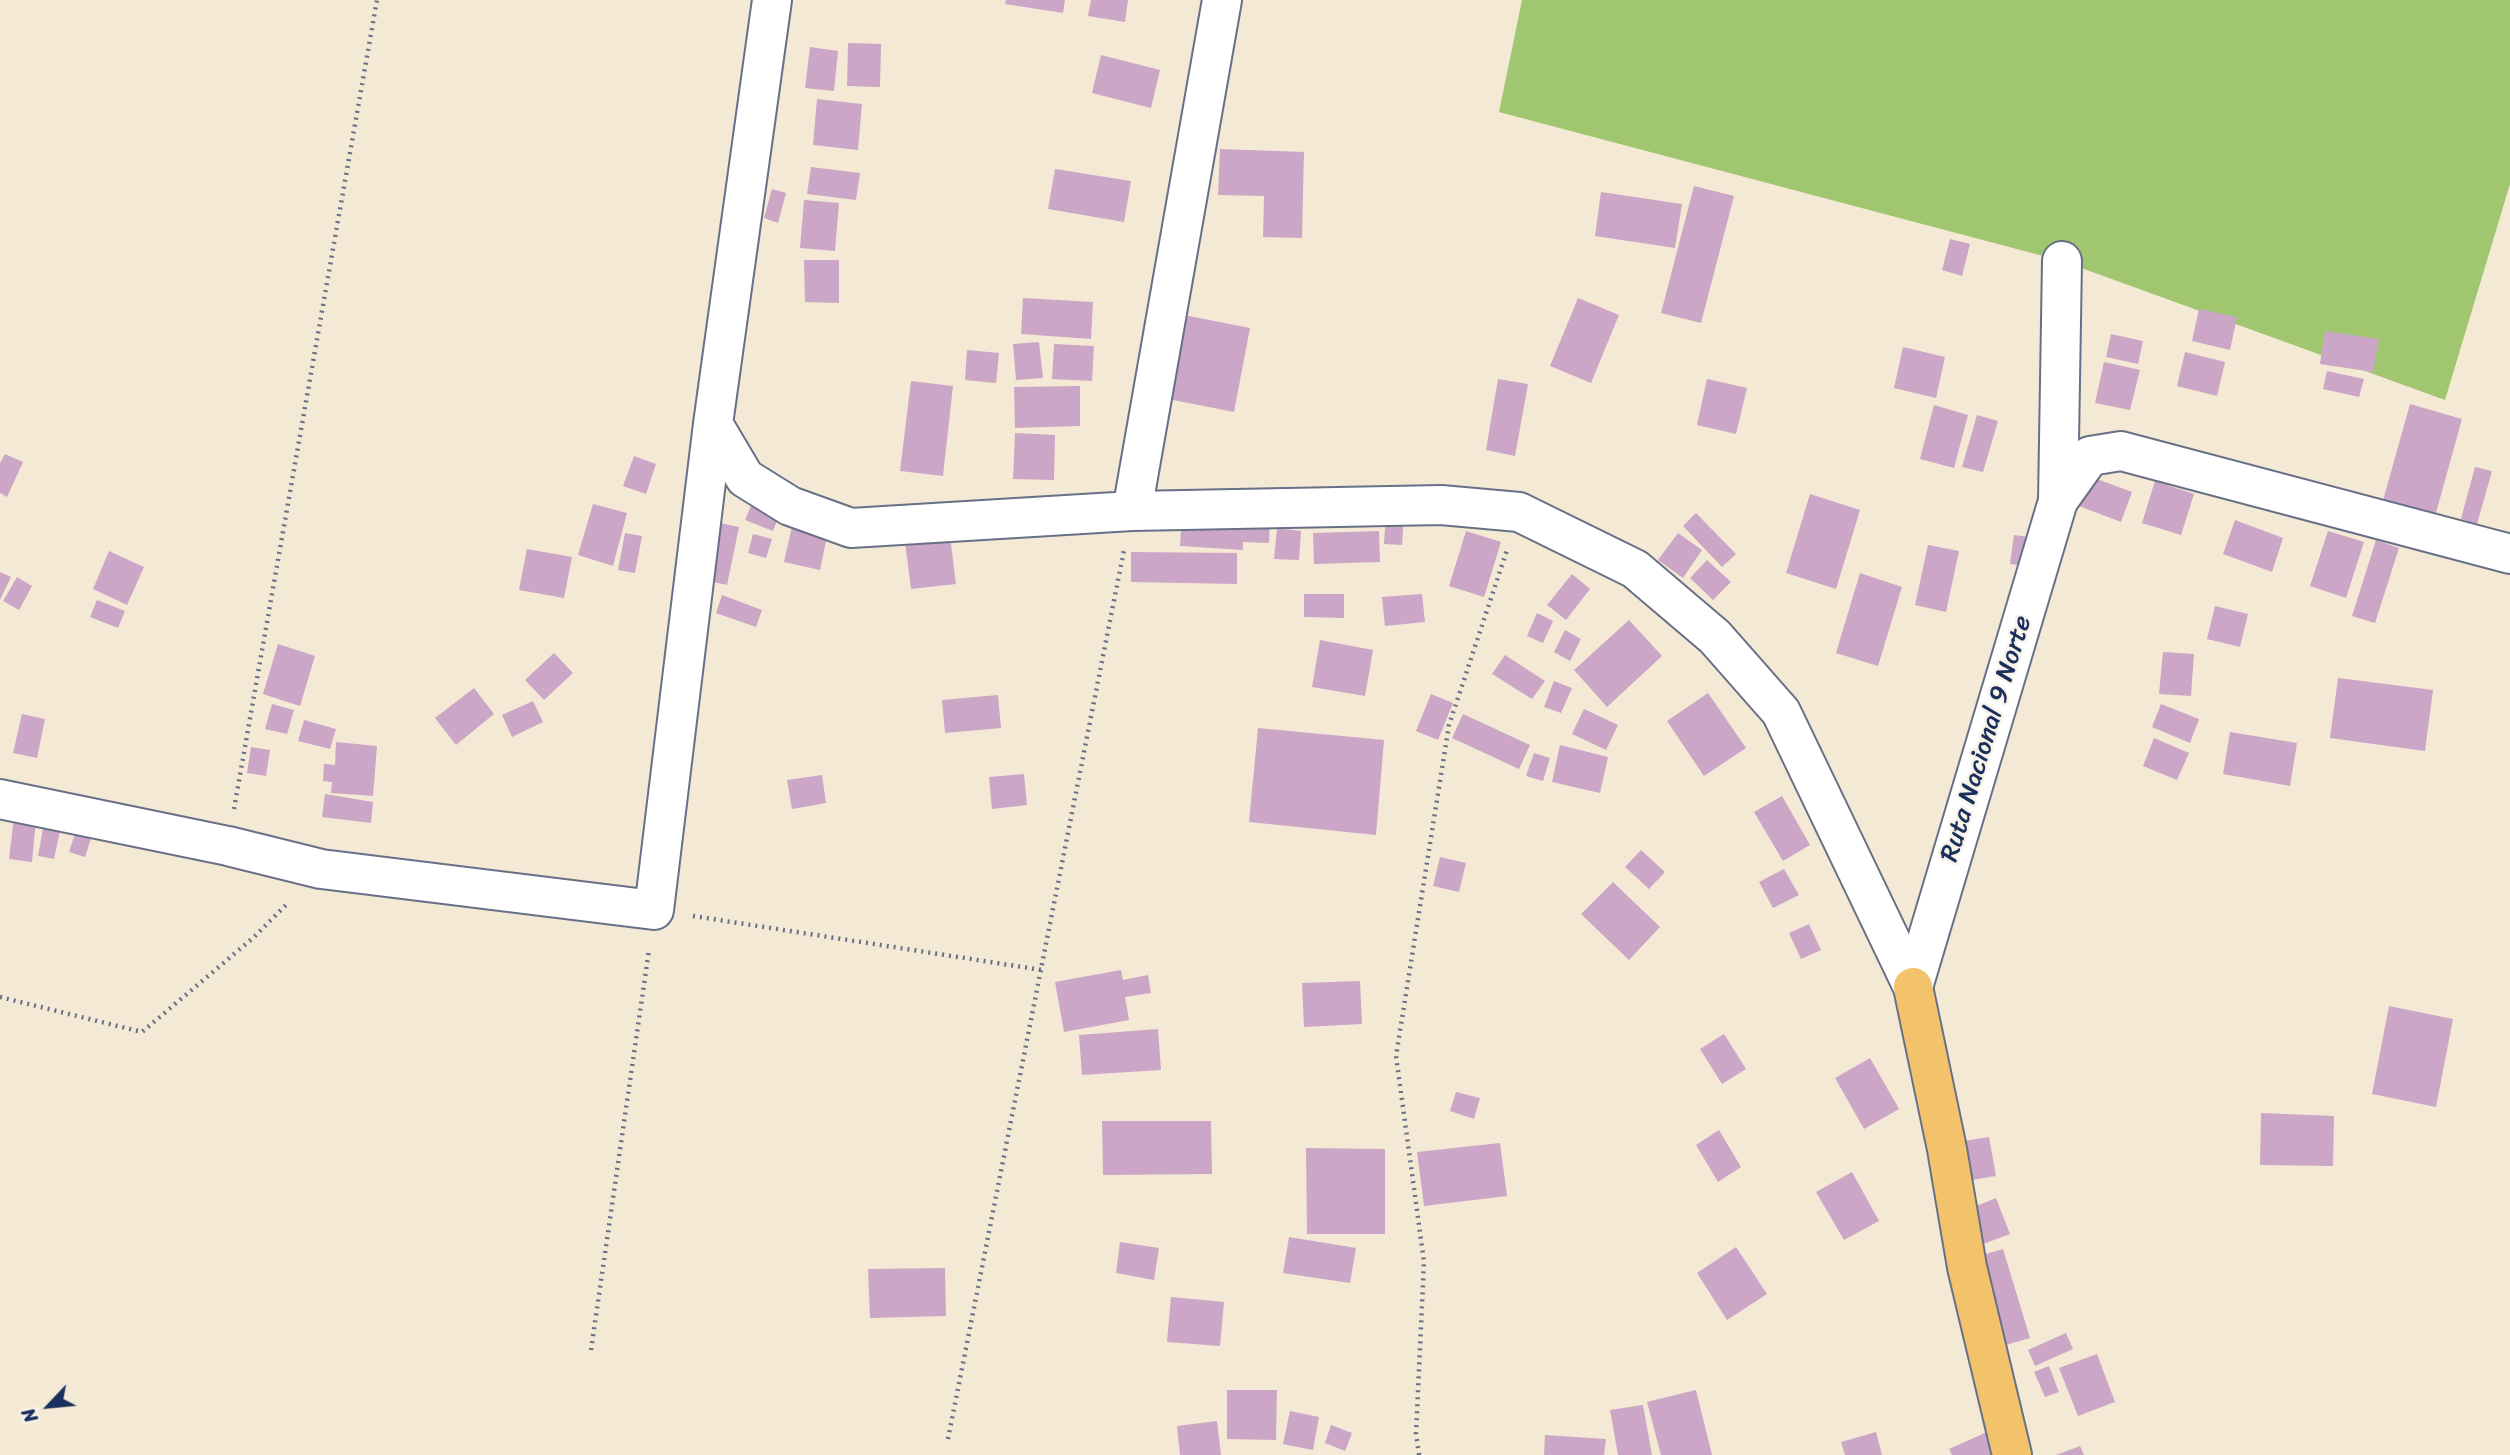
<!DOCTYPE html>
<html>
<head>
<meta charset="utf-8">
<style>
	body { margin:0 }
	#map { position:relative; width:2510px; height:1455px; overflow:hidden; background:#f4e9d4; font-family:Sriracha,sans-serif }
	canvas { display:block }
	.north { position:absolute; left:14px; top:1371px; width:70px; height:70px; -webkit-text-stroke:5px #f7f3e8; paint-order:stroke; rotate:244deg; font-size:19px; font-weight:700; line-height:28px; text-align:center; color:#1b2f5e }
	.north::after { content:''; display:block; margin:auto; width:24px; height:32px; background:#1b2f5e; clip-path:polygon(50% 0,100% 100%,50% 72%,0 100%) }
</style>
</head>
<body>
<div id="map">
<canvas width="2510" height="1455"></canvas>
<div class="north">N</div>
</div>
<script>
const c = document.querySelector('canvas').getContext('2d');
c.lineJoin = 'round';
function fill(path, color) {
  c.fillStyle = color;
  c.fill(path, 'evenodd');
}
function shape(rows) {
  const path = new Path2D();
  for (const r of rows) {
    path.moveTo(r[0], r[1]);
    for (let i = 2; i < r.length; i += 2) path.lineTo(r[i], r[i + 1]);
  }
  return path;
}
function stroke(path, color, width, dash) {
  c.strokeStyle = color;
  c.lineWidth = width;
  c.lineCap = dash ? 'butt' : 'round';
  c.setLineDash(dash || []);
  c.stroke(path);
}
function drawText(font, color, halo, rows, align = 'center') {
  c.font = font + ' Sriracha,sans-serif';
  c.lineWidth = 5;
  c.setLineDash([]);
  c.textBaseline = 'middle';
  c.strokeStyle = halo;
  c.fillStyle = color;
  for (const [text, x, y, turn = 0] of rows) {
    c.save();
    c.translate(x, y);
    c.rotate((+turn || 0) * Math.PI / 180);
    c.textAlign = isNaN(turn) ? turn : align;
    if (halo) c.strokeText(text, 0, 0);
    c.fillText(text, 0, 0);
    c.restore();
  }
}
const green = shape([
	[1522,0,2510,0,2510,184,2445,400,2062,261,1499,112]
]);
const building = shape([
	[1006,0,1065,0,1063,13,1005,4],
	[1091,0,1128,0,1125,22,1088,16],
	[848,43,881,44,880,87,847,86],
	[810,47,838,51,834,91,805,88],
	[1101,55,1160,70,1151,108,1092,93],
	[817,99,862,104,858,150,813,145],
	[1220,149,1304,152,1302,238,1263,237,1264,196,1218,195],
	[811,167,860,173,856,200,807,194],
	[1055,169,1131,181,1124,222,1048,209],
	[1694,186,1734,196,1701,323,1661,313],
	[772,189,786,193,778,223,764,218],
	[1601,192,1682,204,1675,248,1595,236],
	[804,200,839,203,835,251,800,248],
	[1950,239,1970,244,1962,276,1942,270],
	[804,260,839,260,839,303,805,302],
	[1023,298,1093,302,1091,339,1021,334],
	[1578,298,1619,315,1591,383,1550,366],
	[2199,309,2237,317,2230,350,2192,341],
	[1184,315,1250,328,1234,412,1168,399],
	[2325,331,2379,339,2373,372,2320,364],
	[2111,334,2143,341,2138,364,2106,357],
	[1039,342,1043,378,1016,380,1013,344],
	[1054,344,1094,346,1092,381,1052,379],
	[1903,347,1945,357,1936,398,1894,388],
	[967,350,999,353,996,383,965,380],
	[2185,352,2225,362,2217,396,2177,386],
	[2104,362,2140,370,2130,410,2095,403],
	[2327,371,2364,379,2359,397,2323,389],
	[1498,379,1528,384,1515,456,1486,450],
	[1707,379,1747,388,1736,434,1697,425],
	[911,381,953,386,943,476,900,471],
	[1080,386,1080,426,1015,428,1014,387],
	[2410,404,2462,419,2434,520,2382,504],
	[1934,405,1968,415,1954,468,1920,459],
	[1977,415,1998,421,1983,472,1962,467],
	[1015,433,1055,435,1054,480,1013,479],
	[5,454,23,462,7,497,0,493,0,463],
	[634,456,656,464,646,494,623,486],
	[2475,467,2492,471,2477,524,2461,519],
	[2089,476,2132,492,2121,522,2079,506],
	[2155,481,2194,494,2181,535,2142,523],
	[756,494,783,505,773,531,745,520],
	[1810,494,1860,510,1836,589,1786,573],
	[593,504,627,513,613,566,578,555],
	[1182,511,1270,517,1269,543,1243,542,1243,550,1180,546],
	[795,513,830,522,820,570,784,562],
	[1386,513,1404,514,1402,545,1384,544],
	[1696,513,1736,554,1722,567,1683,526],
	[2235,520,2283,538,2272,572,2223,554],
	[716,522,739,527,727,585,704,580],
	[949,528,956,584,911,589,904,534],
	[1277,528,1301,531,1299,560,1274,559],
	[1379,531,1380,562,1314,564,1313,533],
	[1466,531,1501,542,1484,597,1449,586],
	[2328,531,2364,542,2346,598,2310,586],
	[625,533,642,536,635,573,618,570],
	[1678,533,1702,550,1683,578,1658,560],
	[753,534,772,539,766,558,748,553],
	[2014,535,2039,538,2035,567,2010,564],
	[2376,540,2399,548,2375,623,2352,616],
	[1928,545,1959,551,1946,612,1915,605],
	[527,549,572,557,564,598,519,590],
	[109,551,144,567,127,605,93,589],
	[1131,552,1237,553,1237,584,1131,582],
	[1707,560,1731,582,1713,600,1690,578],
	[0,572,11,577,0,600],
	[1860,573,1902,587,1878,666,1836,653],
	[1572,574,1590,589,1566,620,1547,605],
	[17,577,32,586,19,610,3,601],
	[1304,594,1344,594,1344,618,1304,617],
	[1422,594,1425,622,1385,626,1382,597],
	[722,595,762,610,756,627,716,613],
	[97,600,125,611,118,628,90,617],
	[2215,606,2248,614,2240,647,2207,639],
	[1537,613,1553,621,1543,643,1527,636],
	[1629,620,1662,656,1607,707,1574,670],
	[1565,630,1581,639,1570,661,1554,652],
	[1320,640,1373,650,1365,696,1312,687],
	[278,644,315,656,300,706,263,694],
	[2163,652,2194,654,2191,696,2159,694],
	[554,653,573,673,544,700,525,680],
	[1505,655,1545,681,1532,699,1492,674],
	[2338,678,2433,690,2425,751,2330,738],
	[1554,681,1572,688,1561,713,1544,707],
	[474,688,494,714,456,745,435,718],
	[1708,693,1746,748,1704,776,1667,721],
	[1431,694,1453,703,1438,740,1416,731],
	[998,695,1001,728,945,733,942,700],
	[533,701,543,722,512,737,502,715],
	[272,704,294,710,287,734,265,729],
	[2161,704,2199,719,2190,743,2152,727],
	[1584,709,1618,725,1606,750,1572,734],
	[22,714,45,719,37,758,13,753],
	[1463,714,1530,745,1519,769,1452,738],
	[304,720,336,729,330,749,298,741],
	[1258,728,1384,740,1376,835,1249,822],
	[2230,732,2297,743,2290,786,2223,774],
	[2154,738,2189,753,2177,780,2143,766],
	[336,742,377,746,373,796,331,793,332,782,323,781,324,764,335,765],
	[1560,745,1608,757,1600,793,1552,782],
	[251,747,270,750,266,776,247,773],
	[1534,753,1550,758,1543,781,1526,776],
	[1024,774,1027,805,992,809,989,777],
	[822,775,826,803,792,809,787,780],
	[325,794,373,802,371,823,322,817],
	[1782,796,1810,845,1783,861,1754,812],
	[14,817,36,820,32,862,9,859],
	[79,821,95,826,85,857,69,852],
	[44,823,61,826,54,859,38,856],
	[1641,850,1665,872,1649,889,1625,867],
	[1440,857,1466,863,1459,892,1433,886],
	[1784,869,1799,895,1773,908,1759,882],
	[1613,882,1660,927,1629,960,1581,914],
	[1809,924,1821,950,1801,959,1789,933],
	[1121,970,1123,980,1148,975,1151,993,1125,997,1129,1020,1064,1032,1055,982],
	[1360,981,1362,1024,1304,1027,1302,983],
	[2389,1006,2453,1019,2436,1107,2372,1094],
	[1158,1029,1161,1070,1082,1075,1079,1035],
	[1724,1034,1746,1069,1722,1084,1700,1049],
	[1870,1058,1899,1109,1864,1129,1835,1078],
	[1456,1092,1480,1098,1474,1119,1450,1111],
	[2261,1113,2334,1116,2333,1166,2260,1165],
	[1102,1121,1211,1121,1212,1174,1103,1175],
	[1719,1130,1741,1167,1718,1182,1696,1145],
	[1989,1137,1996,1176,1959,1182,1951,1143],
	[1500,1143,1507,1196,1424,1206,1417,1152],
	[1306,1148,1385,1149,1385,1234,1307,1234],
	[1852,1172,1879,1221,1844,1240,1816,1192],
	[1996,1198,2010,1234,1978,1246,1964,1211],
	[1289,1237,1356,1248,1350,1283,1283,1273],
	[1120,1242,1159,1248,1154,1280,1116,1273],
	[1736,1247,1767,1294,1727,1320,1697,1273],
	[2003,1249,2030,1338,1999,1347,1972,1258],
	[945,1268,946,1316,870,1318,868,1269],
	[1171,1297,1224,1302,1220,1346,1167,1342],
	[2066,1333,2073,1349,2035,1366,2028,1350],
	[2097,1354,2115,1402,2078,1416,2059,1368],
	[2049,1366,2059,1392,2045,1397,2034,1372],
	[1227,1390,1277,1390,1276,1440,1227,1439],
	[1696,1390,1712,1455,1661,1455,1647,1402],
	[1643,1405,1652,1455,1618,1455,1610,1410],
	[1290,1411,1319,1417,1313,1450,1283,1444],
	[1217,1421,1221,1455,1180,1455,1177,1426],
	[1331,1425,1352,1433,1345,1451,1325,1443],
	[1876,1432,1882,1455,1845,1455,1841,1442],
	[1987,1432,1997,1455,1952,1455,1949,1449],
	[1545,1435,1606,1439,1604,1455,1544,1455],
	[2080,1446,2084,1455,2056,1455]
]);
const path = shape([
	[234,809,377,0],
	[693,916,1042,970],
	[0,997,142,1032,253,938,289,902],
	[591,1350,649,950],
	[948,1439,1124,550],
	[1419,1455,1416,1434,1424,1262,1396,1056,1449,725,1507,550]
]);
const minor = shape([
	[713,424,745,478,790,506,851,528,1132,511,1441,505,1519,512,1635,569,1715,637,1781,712,1913,987],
	[2058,501,2062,261],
	[1132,511,1222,0],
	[0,799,228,846,321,869,654,910,713,424,772,0],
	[1913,987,2058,501,2090,456,2121,451,2510,554]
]);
const major = shape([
	[1913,987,1947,1149,1967,1267,2012,1455]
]);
const streetNames = [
	["Ruta Nacional 9 Norte",1987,739,-73]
];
fill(green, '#a1c670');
fill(building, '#cca6c6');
stroke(minor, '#677087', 42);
stroke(major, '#677087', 42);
stroke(path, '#677087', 4.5, [2, 5]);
stroke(minor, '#fff', 38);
stroke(major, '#f2c36a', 38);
drawText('26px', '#1b2f5e', '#f7f3e8', streetNames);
</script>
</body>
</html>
